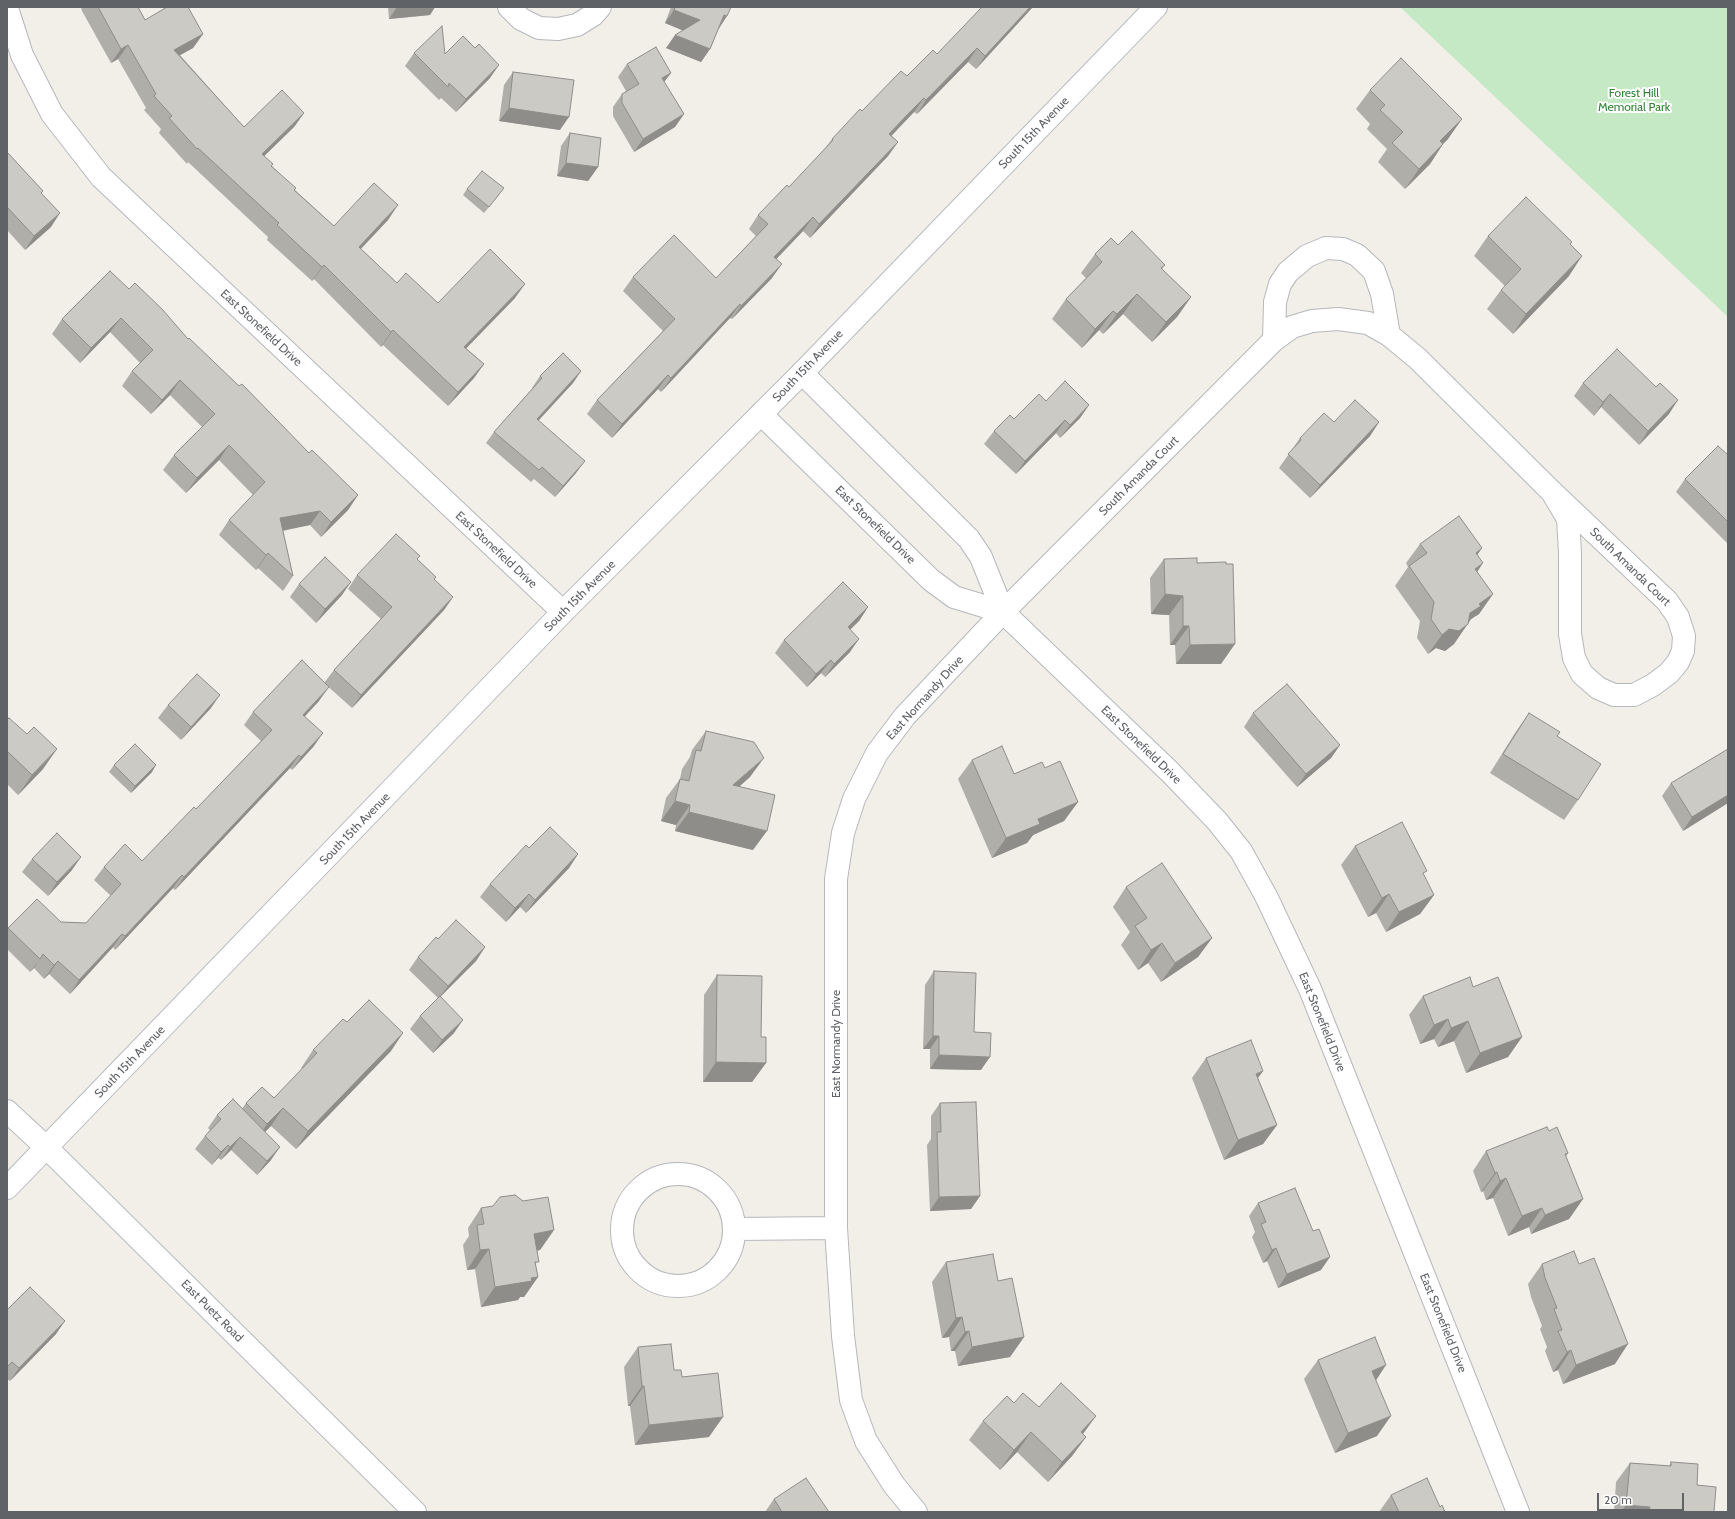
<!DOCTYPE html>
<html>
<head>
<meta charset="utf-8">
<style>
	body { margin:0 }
	#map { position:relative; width:1735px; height:1519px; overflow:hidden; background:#f1efe8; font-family:Cabin,sans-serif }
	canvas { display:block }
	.frame { position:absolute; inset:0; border:8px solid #5f6368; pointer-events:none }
	.scale { position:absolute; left:1597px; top:1493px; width:87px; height:18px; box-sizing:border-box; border:2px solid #5f6368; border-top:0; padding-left:5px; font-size:12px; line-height:14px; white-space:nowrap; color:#5f6368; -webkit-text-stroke:3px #fff; paint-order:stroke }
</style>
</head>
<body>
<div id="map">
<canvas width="1735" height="1519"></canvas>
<div class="frame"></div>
<div class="scale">20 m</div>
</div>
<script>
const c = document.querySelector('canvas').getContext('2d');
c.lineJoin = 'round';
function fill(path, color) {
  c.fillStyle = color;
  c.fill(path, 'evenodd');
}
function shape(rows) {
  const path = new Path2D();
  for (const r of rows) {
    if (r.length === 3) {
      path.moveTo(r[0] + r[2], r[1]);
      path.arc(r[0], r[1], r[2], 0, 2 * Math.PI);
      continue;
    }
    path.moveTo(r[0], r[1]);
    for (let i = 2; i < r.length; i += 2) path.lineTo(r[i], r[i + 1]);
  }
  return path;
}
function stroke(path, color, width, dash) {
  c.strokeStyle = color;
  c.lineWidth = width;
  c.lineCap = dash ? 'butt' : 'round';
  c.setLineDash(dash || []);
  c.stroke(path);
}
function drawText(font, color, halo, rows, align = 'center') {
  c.font = font + ' Cabin,sans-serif';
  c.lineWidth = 4;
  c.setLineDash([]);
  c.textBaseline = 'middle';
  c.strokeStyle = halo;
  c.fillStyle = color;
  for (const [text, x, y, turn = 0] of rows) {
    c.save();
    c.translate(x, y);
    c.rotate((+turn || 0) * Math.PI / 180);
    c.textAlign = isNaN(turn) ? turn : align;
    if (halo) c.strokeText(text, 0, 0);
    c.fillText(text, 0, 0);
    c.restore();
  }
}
const green = shape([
	[1400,7,1728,7,1728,317]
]);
const street = shape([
	[509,7,521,19,539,28,558,29,577,25,593,15,600,7],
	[7,8,22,55,52,114,101,177,563,612],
	[1274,340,1275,302,1280,284,1288,272,1307,256,1326,248,1343,249,1357,255,1374,271,1382,294,1389,335],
	[802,373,969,539,981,557,1003,612,1170,772,1217,821,1241,851,1266,896,1310,989,1518,1512],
	[761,414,931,580,954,597,1003,612],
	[678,1230,56],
	[735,1229,836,1228],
	[916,1512,894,1485,866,1441,851,1400,843,1336,836,1228,836,879,843,833,854,799,877,753,905,716,1003,612,1274,340,1292,327,1312,321,1338,319,1368,323,1389,335,1417,358,1552,492,1667,601,1678,617,1684,636,1683,651,1678,662,1669,673,1653,685,1634,695,1614,695,1598,688,1582,674,1574,658,1570,634,1570,553,1568,519,1552,492]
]);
const secondary = shape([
	[7,1111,47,1148,415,1512],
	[7,1188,563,612,802,373,1156,7]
]);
const wall = shape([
	[81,7,138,7,145,20,203,34,193,48,180,55,244,127,304,113,294,127,264,156,272,166,295,190,334,226,388,220,361,249,397,283,438,303,515,298,466,348,484,364,474,378,448,406,383,345,381,347,314,279,312,281,267,240,268,237,188,162,187,164,159,133,161,129,144,110,146,108,118,59,111,63,82,11],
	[388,7,435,7,430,15,389,19],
	[671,7,731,7,718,30,710,49,701,62,666,48,683,30,665,23],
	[1028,12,976,69,968,62,917,114,914,112,891,135,898,142,888,156,810,238,803,231,776,259,772,278,732,319,730,318,661,392,658,389,612,438,587,414,597,400,663,331,623,291,633,277,716,278,756,236,749,229,758,215,789,187,824,150,832,139,862,111,907,76,937,54],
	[414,53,445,54,490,78,456,112,441,98,439,100,405,66],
	[627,64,671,73,664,82,684,114,675,127,634,152,613,116,613,107,622,94,626,91,618,77],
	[513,72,560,130,499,121,504,85],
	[1370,90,1448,139,1443,144,1430,164,1405,189,1378,162,1387,149,1367,129,1370,124,1356,109],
	[570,133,598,167,588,181,557,176,561,146],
	[7,152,43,191,41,193,51,227,25,250,7,230],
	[467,189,499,195,484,213,463,195],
	[1488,236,1570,244,1569,276,1513,334,1487,309,1501,290,1505,286,1474,256],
	[1118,245,1165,265,1162,269,1191,297,1177,317,1152,342,1123,314,1103,334,1099,330,1082,348,1052,319,1066,299,1086,278,1081,273,1095,254],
	[129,289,188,339,239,386,309,453,358,495,348,510,321,537,310,525,283,531,293,576,283,591,258,568,256,570,219,535,229,520,253,495,219,460,186,493,163,470,174,455,202,427,170,395,151,414,122,386,132,371,140,363,110,332,80,363,52,334,62,319],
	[581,371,573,383,538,420,576,473,555,497,534,479,531,482,486,443,494,432,533,388,532,388,540,376],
	[1583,383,1669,414,1639,445,1601,407,1594,416,1574,396],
	[1046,401,1089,405,1080,418,1060,438,1056,433,1016,474,984,444,994,431],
	[1334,422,1379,422,1370,436,1310,498,1279,468,1300,438],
	[1728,455,1728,544,1676,492,1685,479],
	[1420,544,1482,548,1477,555,1477,572,1493,594,1479,614,1471,619,1454,644,1445,651,1436,648,1428,654,1417,638,1420,621,1395,586,1408,567,1406,563],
	[417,559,436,577,434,580,453,597,444,610,352,708,324,683,334,670,381,619,348,589,357,575],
	[1164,559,1197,563,1221,664,1176,664,1175,645,1170,645,1169,615,1151,614,1150,578],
	[299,584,342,595,316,623,290,597],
	[868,607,859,621,850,629,850,652,825,677,821,673,807,687,775,653,784,640],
	[319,701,305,716,314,746,292,770,290,768,175,890,173,888,115,950,113,947,70,994,49,974,44,979,34,968,30,972,7,949,7,929,8,928,61,922,86,923,111,896,94,880,104,867,142,861,196,809,261,741,244,725,253,712],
	[168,705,211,708,181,740,158,718],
	[1253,713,1340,745,1331,758,1297,787,1244,727],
	[1529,713,1557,736,1578,800,1564,820,1490,773,1515,733],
	[7,720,43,769,18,795,7,784],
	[706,731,750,777,740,786,753,850,675,831,676,825,661,821,666,798,680,779,682,769,690,757,692,750],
	[1728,749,1728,803,1683,831,1662,796,1671,783],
	[972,760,1014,774,1045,768,1078,802,1064,821,1033,835,1027,843,992,858,958,779],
	[114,765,152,772,131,793,109,772],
	[1355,846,1434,895,1420,914,1386,932,1376,913,1368,917,1341,865],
	[529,848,578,854,569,868,526,913,520,907,506,922,480,897,490,884],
	[32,859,72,870,48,896,22,872],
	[1126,887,1212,938,1198,957,1161,982,1148,963,1138,970,1121,945,1130,932,1113,907],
	[438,939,485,947,476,961,441,996,454,1033,433,1053,410,1029,420,1016,438,998,409,970,418,957],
	[934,971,974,1032,981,1070,930,1069,930,1049,923,1049,925,985],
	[717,975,761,1037,766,1063,752,1082,703,1082,704,995],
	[1473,987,1522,1037,1508,1057,1466,1073,1454,1041,1438,1047,1434,1039,1420,1044,1409,1015,1423,996],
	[347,1022,391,1051,296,1149,271,1126,265,1132,271,1160,257,1175,231,1150,221,1160,218,1158,212,1165,195,1149,205,1136,210,1130,208,1128,217,1115,242,1109,246,1103,274,1098,302,1069,301,1068,313,1050],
	[1206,1058,1263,1071,1258,1078,1277,1125,1263,1144,1224,1160,1192,1078],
	[940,1103,980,1196,971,1209,930,1211,927,1145,931,1139,931,1116],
	[1549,1131,1568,1153,1566,1157,1583,1199,1569,1219,1531,1234,1529,1227,1508,1236,1493,1198,1486,1200,1483,1191,1481,1192,1473,1171,1486,1151],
	[1258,1203,1321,1270,1278,1288,1267,1261,1263,1263,1252,1237,1255,1232,1249,1216],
	[481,1208,554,1230,540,1250,537,1251,536,1266,538,1277,524,1297,520,1297,518,1300,481,1307,475,1269,467,1270,463,1245,469,1236,468,1228],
	[946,1262,998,1281,1024,1337,1010,1357,958,1366,955,1351,951,1351,949,1337,942,1338,932,1282],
	[1542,1264,1615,1364,1563,1384,1558,1370,1553,1372,1545,1351,1547,1347,1540,1329,1542,1326,1531,1297,1528,1284],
	[7,1310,56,1334,10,1381,7,1379],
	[638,1347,674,1370,682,1377,709,1437,635,1445,630,1406,628,1406,624,1367],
	[1318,1360,1376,1380,1377,1436,1335,1453,1304,1379],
	[1014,1403,1096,1416,1083,1434,1086,1437,1072,1456,1048,1482,1017,1452,1000,1470,969,1440,983,1421],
	[1671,1462,1697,1485,1714,1512,1614,1512,1616,1482,1630,1463,1669,1466],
	[1391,1495,1440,1507,1445,1512,1379,1512],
	[774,1499,829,1512,765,1512]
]);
const shadedWall = shape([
	[397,7,435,7,430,15,389,19],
	[1030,7,1033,7,976,69,985,56],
	[674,10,700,20,691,34,665,23],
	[724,15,727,16,718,30],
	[203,34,193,48,164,64,174,50],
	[675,35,710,49,701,62,666,48],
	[128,45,118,59,111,63,121,49],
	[977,48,968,62,917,114,926,100],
	[499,65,490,78,456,112,466,99],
	[671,73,661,86,662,78],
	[924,98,914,112,880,148,889,134],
	[509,108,569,117,560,130,499,121],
	[304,113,294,127,252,168,262,154],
	[684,114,675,127,634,152,643,139],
	[1462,119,1448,139,1426,161,1440,141],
	[898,142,888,156,810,238,819,224],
	[1443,144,1430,164,1405,189,1419,169],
	[566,163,598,167,588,181,557,176],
	[398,205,388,220,349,261,359,247],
	[60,213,51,227,25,250,34,236],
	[813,217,803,231,765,271,774,257],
	[1582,256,1569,276,1513,334,1526,314],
	[782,264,772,278,732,319,741,306],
	[324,265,314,279,312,281,322,267],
	[525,284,515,298,454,361,464,347],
	[1137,294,1123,314,1103,334,1117,314],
	[1191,297,1177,317,1152,342,1166,322],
	[740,304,730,318,661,392,671,378],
	[1113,311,1099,330,1082,348,1095,329],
	[121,318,110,332,80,363,91,348],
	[393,330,383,345,381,347,391,332],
	[484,364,474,378,448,406,458,392],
	[581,371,573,383,529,431,537,419],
	[668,375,658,389,612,438,622,424],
	[180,380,170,395,151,414,162,400],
	[1610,394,1601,407,1594,416,1603,402],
	[1678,400,1669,414,1639,445,1648,431],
	[1089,405,1080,418,1060,438,1070,425],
	[1065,420,1056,433,1016,474,1025,461],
	[1379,422,1370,436,1310,498,1320,485],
	[229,445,219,460,186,493,197,478],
	[585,461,576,473,555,497,563,486],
	[358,495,348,510,321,537,331,522],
	[320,511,310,525,269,533,280,518],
	[1482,548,1468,568,1476,553],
	[268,553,258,568,256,570,266,555],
	[1483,563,1470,583,1475,569],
	[351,582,342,595,316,623,325,609],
	[1165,594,1183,596,1169,615,1151,614],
	[1493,594,1479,614,1471,619,1454,644,1445,651,1436,648,1428,654,1442,635,1470,613,1479,604],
	[453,597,444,610,352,708,361,695],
	[868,607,859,621,839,641,848,627],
	[1183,626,1189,626,1175,645,1170,645],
	[859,639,850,652,825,677,834,664],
	[1235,644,1221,664,1176,664,1190,645],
	[831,660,821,673,807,687,816,674],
	[329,687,319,701,294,728,303,715],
	[220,695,211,708,181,740,191,727],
	[323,733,314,746,292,770,301,757],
	[1340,745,1331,758,1297,787,1306,774],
	[57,749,43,769,18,795,32,775],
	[299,755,290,768,175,890,184,877],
	[764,758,750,777,719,804,733,785],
	[156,765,152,772,131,793,135,786],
	[1728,795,1728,803,1683,831,1692,817],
	[675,801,690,805,676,825,661,821],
	[1078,802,1064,821,1033,835,1027,843,992,858,1006,838,1038,819],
	[689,812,767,831,753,850,675,831],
	[578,854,569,868,526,913,535,900],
	[81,857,72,870,48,896,57,882],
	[182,875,173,888,115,950,125,936],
	[529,894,520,907,506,922,515,908],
	[1389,894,1376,913,1368,917,1382,898],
	[1434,895,1420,914,1386,932,1399,912],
	[122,934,113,947,70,994,79,980],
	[1212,938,1198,957,1161,982,1175,963],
	[1162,943,1148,963,1138,970,1151,950],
	[485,947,476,961,438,999,448,986],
	[43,954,34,968,30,972,40,959],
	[58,961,49,974,44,979,54,965],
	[1448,1019,1434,1039,1420,1044,1434,1025],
	[463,1020,454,1033,433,1053,442,1040],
	[1468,1021,1454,1041,1438,1047,1451,1028],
	[403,1033,391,1051,296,1149,308,1131],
	[933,1036,939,1036,930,1049,923,1049],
	[1522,1037,1508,1057,1466,1073,1480,1053],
	[939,1055,990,1057,981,1070,930,1069],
	[716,1062,766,1063,752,1082,703,1082],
	[1263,1071,1249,1090,1256,1074],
	[283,1108,271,1126,255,1142,267,1124],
	[1277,1125,1263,1144,1224,1160,1238,1140],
	[240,1137,231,1150,221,1160,230,1147],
	[228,1145,218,1158,212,1165,221,1152],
	[280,1147,271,1160,257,1175,267,1161],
	[1497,1172,1483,1191,1481,1192,1495,1173],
	[1506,1178,1493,1198,1486,1200,1500,1181],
	[980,1196,971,1209,930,1211,939,1197],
	[1583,1199,1569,1219,1531,1234,1545,1215],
	[1542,1208,1529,1227,1508,1236,1522,1216],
	[554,1230,540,1250,520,1253,534,1234],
	[1276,1248,1267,1261,1263,1263,1272,1250],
	[489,1249,475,1269,467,1270,480,1250],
	[1330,1257,1321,1270,1278,1288,1287,1274],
	[538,1277,524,1297,520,1297,518,1300,481,1307,495,1287],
	[962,1317,949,1337,942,1338,956,1318],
	[65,1321,56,1334,10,1381,19,1368],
	[969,1331,955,1351,951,1351,965,1332],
	[1024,1337,1010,1357,958,1366,972,1347],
	[1628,1344,1615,1364,1563,1384,1576,1365],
	[1571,1350,1558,1370,1553,1372,1567,1352],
	[1386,1365,1373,1385,1372,1371],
	[642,1386,644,1386,630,1406,628,1406],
	[1096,1416,1082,1435,1081,1432],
	[1391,1416,1377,1436,1335,1453,1348,1433],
	[723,1417,709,1437,635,1445,649,1425],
	[1031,1432,1017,1452,1000,1470,1014,1450],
	[1086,1437,1072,1456,1048,1482,1062,1462],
	[1626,1505,1650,1507,1646,1512,1621,1512]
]);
const building = shape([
	[98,7,138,7,145,20,167,7,188,7,203,34,174,50,244,127,282,90,304,113,262,154,273,164,271,166,296,188,294,190,334,226,374,183,398,205,359,247,397,283,406,273,438,303,490,249,525,284,464,347,484,364,458,392,393,330,391,332,324,265,322,267,277,225,279,223,198,148,197,149,169,118,172,116,154,96,156,94,128,45,121,49,98,7],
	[675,7,731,7,727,16,724,15,710,49,675,35,700,20,674,10,675,7],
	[982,7,1030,7,985,56,977,48,926,100,924,98,906,116,889,134,898,142,819,224,813,217,774,257,782,264,741,306,740,304,671,378,668,375,622,424,597,400,675,319,633,277,674,235,716,278,768,224,758,215,787,185,789,187,833,140,832,139,860,109,862,111,901,71,907,76,933,50,937,54,982,7],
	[442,26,445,54,463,36,475,48,479,44,499,65,466,99,449,83,448,87,414,53,442,26],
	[656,47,671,73,662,78,684,114,643,139,622,103,622,94,639,84,627,64,656,47],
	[1401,58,1462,119,1440,141,1443,144,1419,169,1392,143,1403,132,1380,110,1385,105,1370,90,1401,58],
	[513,72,574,80,569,117,509,108,513,72],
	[570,133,601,138,598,167,566,163,570,133],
	[7,152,43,191,41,193,60,213,34,236,7,207,7,152],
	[482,171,504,188,489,207,467,189,482,171],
	[1526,197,1572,242,1570,244,1582,256,1526,314,1501,290,1521,269,1488,236,1526,197],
	[1132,231,1165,265,1161,268,1191,297,1166,322,1137,294,1117,314,1113,311,1095,329,1066,299,1102,262,1095,254,1111,238,1118,245,1132,231],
	[110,271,129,289,135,283,162,309,188,339,189,338,239,386,242,384,309,453,312,450,358,495,331,522,320,511,280,518,293,576,268,553,266,555,229,520,265,482,229,445,197,478,174,455,215,414,180,380,162,400,132,371,153,350,121,318,91,348,62,319,110,271],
	[1617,349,1656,387,1660,383,1678,400,1648,431,1610,394,1603,402,1583,383,1617,349],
	[563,353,581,371,537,419,585,461,563,486,542,467,539,470,494,432,542,378,540,376,563,353],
	[1065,381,1089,405,1070,425,1065,420,1025,461,994,431,1010,415,1014,419,1039,394,1046,401,1065,381],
	[1355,400,1379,422,1320,485,1288,454,1301,440,1300,438,1324,413,1334,422,1355,400],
	[1718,446,1728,455,1728,522,1685,479,1718,446],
	[1459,516,1482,548,1476,553,1483,563,1475,569,1493,594,1479,604,1481,606,1470,613,1468,624,1459,631,1449,629,1442,635,1431,619,1434,602,1409,566,1427,553,1420,544,1459,516],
	[396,534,420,556,417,559,436,577,434,579,453,597,361,695,334,670,392,607,357,575,396,534],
	[325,557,351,582,325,609,299,584,325,557],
	[1197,558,1197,563,1226,562,1226,564,1233,564,1235,644,1190,645,1189,626,1183,626,1183,596,1165,594,1164,559,1197,558],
	[843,582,868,607,848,627,859,639,834,664,831,660,816,674,784,640,843,582],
	[302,660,329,687,303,715,323,733,301,757,299,755,184,877,182,875,125,936,122,934,79,980,58,961,54,965,43,954,40,959,8,928,37,899,61,922,86,923,121,884,104,867,125,844,142,861,194,807,196,809,272,730,253,712,302,660],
	[197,674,220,695,191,727,168,705,197,674],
	[1287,684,1340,745,1306,774,1253,713,1287,684],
	[1529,713,1560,732,1557,736,1601,764,1578,800,1503,754,1529,713],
	[9,718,27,734,34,727,57,749,32,775,7,751,7,720,9,718],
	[706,731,754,742,764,758,733,785,775,795,767,831,689,812,690,805,675,801,680,779,689,781,696,750,701,751,706,731],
	[135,744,156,765,135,786,114,765,135,744],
	[1002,746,1014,774,1042,762,1045,768,1060,761,1078,802,1038,819,1040,824,1006,838,972,760,1002,746],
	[1728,749,1728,795,1692,817,1671,783,1728,749],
	[1402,822,1427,871,1423,873,1434,895,1399,912,1389,894,1382,898,1355,846,1402,822],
	[550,827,578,854,535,900,529,894,515,908,490,884,526,845,529,848,550,827],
	[57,833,81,857,57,882,32,859,57,833],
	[1162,863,1212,938,1175,963,1162,943,1151,950,1135,926,1147,918,1126,887,1162,863],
	[456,920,485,947,448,986,418,957,436,937,438,939,456,920],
	[934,971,976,973,974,1032,991,1033,990,1057,939,1055,939,1036,933,1036,934,971],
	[717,975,762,976,761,1037,766,1037,766,1063,716,1062,717,975],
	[1470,977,1473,987,1498,977,1522,1037,1480,1053,1468,1021,1451,1028,1448,1019,1434,1025,1423,996,1470,977],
	[440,996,463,1020,442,1040,420,1016,440,996],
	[369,1000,403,1033,308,1131,283,1108,267,1124,246,1103,262,1087,274,1098,317,1053,313,1050,343,1019,347,1022,369,1000],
	[1251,1040,1263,1071,1256,1074,1277,1125,1238,1140,1206,1058,1251,1040],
	[233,1099,280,1147,267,1161,240,1137,230,1147,228,1145,221,1152,205,1136,221,1119,217,1115,233,1099],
	[976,1102,980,1196,939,1197,937,1132,941,1132,940,1103,976,1102],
	[1547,1127,1549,1131,1557,1127,1568,1153,1565,1154,1583,1199,1545,1215,1542,1208,1522,1216,1506,1178,1500,1181,1497,1172,1495,1173,1486,1151,1547,1127],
	[1295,1188,1313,1231,1319,1229,1330,1257,1287,1274,1276,1248,1272,1250,1261,1224,1266,1222,1258,1203,1295,1188],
	[515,1195,523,1201,548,1197,554,1230,534,1234,539,1262,535,1262,538,1277,531,1278,532,1281,495,1287,489,1249,480,1250,477,1225,484,1224,481,1208,493,1206,500,1197,515,1195],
	[1574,1251,1579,1264,1594,1258,1628,1344,1576,1365,1571,1350,1567,1352,1558,1331,1562,1330,1554,1309,1557,1308,1545,1278,1542,1264,1574,1251],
	[993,1254,998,1281,1012,1278,1024,1337,972,1347,969,1331,965,1332,962,1317,956,1318,946,1262,993,1254],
	[30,1287,65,1321,19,1368,12,1362,7,1367,7,1310,30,1287],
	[1375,1337,1386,1365,1372,1371,1391,1416,1348,1433,1318,1360,1375,1337],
	[671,1344,674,1370,681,1370,682,1377,718,1373,723,1417,649,1425,644,1386,642,1386,638,1347,671,1344],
	[1061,1383,1096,1416,1081,1432,1086,1437,1062,1462,1031,1432,1014,1450,983,1421,1007,1396,1014,1403,1023,1393,1039,1407,1061,1383],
	[1671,1462,1698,1464,1697,1485,1716,1487,1714,1512,1649,1512,1650,1507,1626,1505,1630,1463,1671,1466,1671,1462],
	[806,1478,829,1512,782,1512,774,1499,806,1478],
	[1427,1478,1440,1507,1442,1505,1445,1512,1399,1512,1391,1495,1427,1478]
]);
const parkNames = [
	["Forest Hill",1634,93],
	["Memorial Park",1634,107]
];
const streetNames = [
	["South 15th Avenue",1034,133,-46],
	["East Stonefield Drive",261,328,43],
	["South 15th Avenue",808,366,-46],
	["South Amanda Court",1139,476,-45],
	["East Stonefield Drive",875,525,44],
	["East Stonefield Drive",496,550,43],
	["South Amanda Court",1630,567,44],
	["South 15th Avenue",580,596,-45],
	["East Normandy Drive",925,698,-48],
	["East Stonefield Drive",1141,745,44],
	["South 15th Avenue",355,829,-46],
	["East Stonefield Drive",1322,1022,68],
	["East Normandy Drive",836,1044,-90],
	["South 15th Avenue",130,1062,-46],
	["East Puetz Road",212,1311,45],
	["East Stonefield Drive",1443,1323,68]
];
fill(green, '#c5e8c5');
stroke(street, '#b5b8bc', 24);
stroke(secondary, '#b6babf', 24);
stroke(street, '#fff', 22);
stroke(secondary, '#fff', 22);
fill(wall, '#afaea9');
fill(shadedWall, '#8f8d8a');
fill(building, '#cccac5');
stroke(building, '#8f8d8a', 1);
drawText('12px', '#348238', '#fff', parkNames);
drawText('12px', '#5f6368', '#fff', streetNames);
</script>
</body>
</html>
